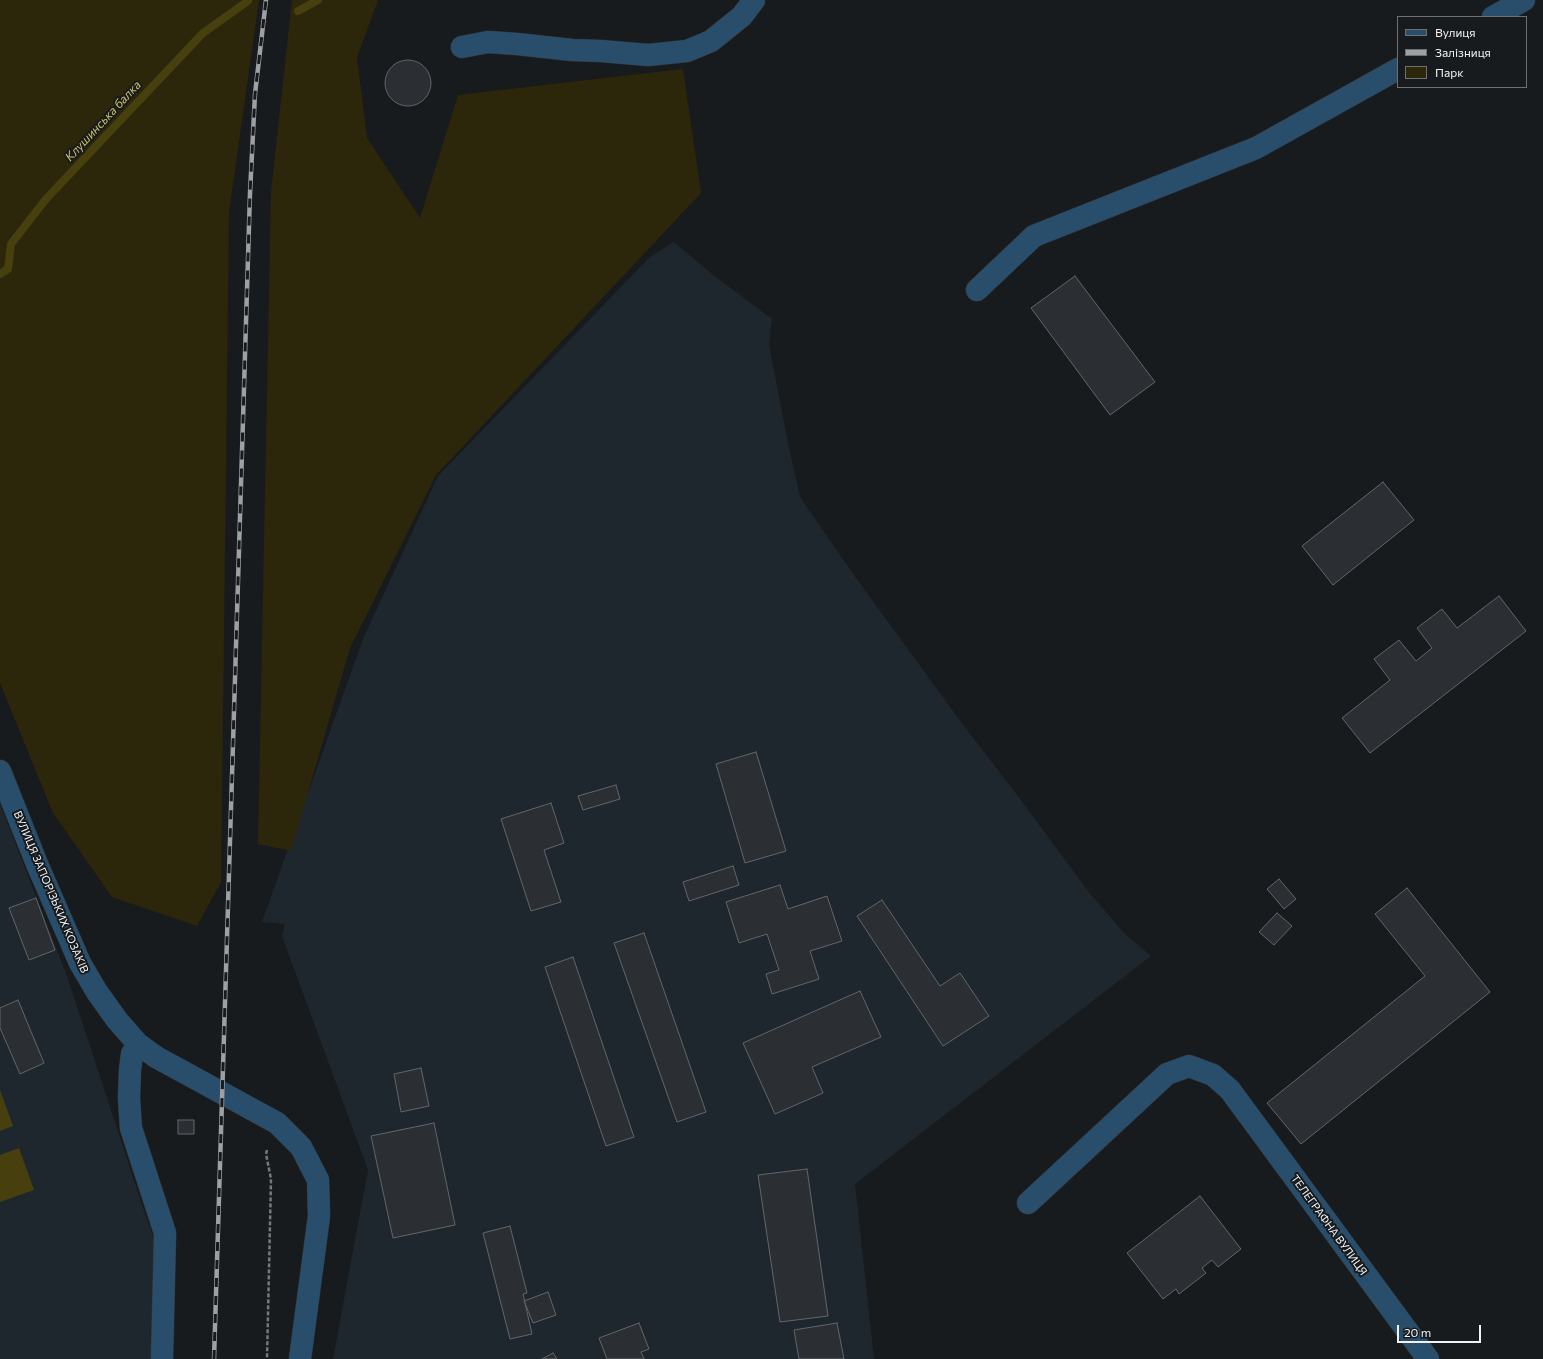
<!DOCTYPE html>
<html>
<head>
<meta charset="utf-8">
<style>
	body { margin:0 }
	#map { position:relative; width:1543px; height:1359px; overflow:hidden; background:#181b1e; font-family:Commissioner,sans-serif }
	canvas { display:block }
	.legend { position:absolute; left:1397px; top:16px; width:130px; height:72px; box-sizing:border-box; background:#181b1e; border:1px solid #6e7174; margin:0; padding:5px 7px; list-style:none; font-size:12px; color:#f0f2f5 }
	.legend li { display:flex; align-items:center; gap:8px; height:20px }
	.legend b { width:20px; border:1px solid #6e7174 }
	.scale { position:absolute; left:1397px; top:1325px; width:84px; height:18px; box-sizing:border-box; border:2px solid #f0f2f5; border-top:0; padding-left:5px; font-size:12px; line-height:14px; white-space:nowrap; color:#f0f2f5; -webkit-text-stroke:3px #181b1e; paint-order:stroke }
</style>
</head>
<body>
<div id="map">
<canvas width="1543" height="1359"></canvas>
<ul class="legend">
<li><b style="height:5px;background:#294e6b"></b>Вулиця</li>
<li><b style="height:5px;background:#9ea0a3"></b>Залізниця</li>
<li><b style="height:11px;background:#2c270a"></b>Парк</li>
</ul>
<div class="scale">20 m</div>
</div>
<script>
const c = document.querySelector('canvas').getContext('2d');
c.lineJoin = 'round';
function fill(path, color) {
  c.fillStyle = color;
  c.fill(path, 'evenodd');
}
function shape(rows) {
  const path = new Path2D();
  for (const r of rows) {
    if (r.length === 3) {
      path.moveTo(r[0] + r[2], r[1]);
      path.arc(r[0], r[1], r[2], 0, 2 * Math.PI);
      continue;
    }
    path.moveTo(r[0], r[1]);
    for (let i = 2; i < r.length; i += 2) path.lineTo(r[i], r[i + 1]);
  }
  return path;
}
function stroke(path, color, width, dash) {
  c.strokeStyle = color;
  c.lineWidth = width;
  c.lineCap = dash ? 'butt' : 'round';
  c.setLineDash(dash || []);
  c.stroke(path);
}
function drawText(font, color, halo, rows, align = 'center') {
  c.font = font + ' Commissioner,sans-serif';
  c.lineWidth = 4;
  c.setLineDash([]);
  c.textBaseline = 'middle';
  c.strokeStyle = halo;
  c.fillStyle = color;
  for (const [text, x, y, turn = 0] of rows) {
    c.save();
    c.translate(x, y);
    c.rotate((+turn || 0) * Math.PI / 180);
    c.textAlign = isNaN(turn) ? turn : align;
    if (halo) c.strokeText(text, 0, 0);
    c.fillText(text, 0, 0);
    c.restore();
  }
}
const built = shape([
	[674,242,713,275,772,319,769,345,789,448,800,497,856,578,961,722,1017,795,1091,895,1125,934,1151,956,855,1184,874,1359,333,1359,368,1170,282,936,285,924,262,922,363,639,438,476,651,256],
	[0,804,67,976,145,1214,160,1254,156,1359,0,1359]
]);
const green = shape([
	[0,0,259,0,229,212,221,882,197,926,112,897,53,813,0,683],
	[292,0,378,0,357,57,367,138,420,218,458,95,683,69,701,193,436,475,350,648,291,851,258,844,271,192]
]);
const water = shape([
	[0,1090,13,1126,0,1131],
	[19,1148,34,1190,0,1202,0,1155]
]);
const stream = shape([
	[298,11,318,0],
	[0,274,8,269,11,244,46,199,203,33,248,1]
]);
const building = shape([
	[408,83,23],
	[1075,276,1155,382,1110,415,1031,308,1075,276],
	[1383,482,1414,520,1333,585,1302,546,1383,482],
	[1499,596,1526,631,1370,753,1342,718,1390,680,1374,659,1399,640,1416,661,1432,648,1417,628,1442,609,1457,628,1499,596],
	[756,752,786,851,745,863,716,764,756,752],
	[616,785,620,799,583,810,578,796,616,785],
	[551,803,564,843,544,850,561,902,531,911,501,819,551,803],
	[733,866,739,885,689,901,683,882,733,866],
	[1279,879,1296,899,1284,909,1267,889,1279,879],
	[780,885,788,909,827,896,842,941,810,951,819,979,772,994,766,974,779,970,767,934,739,943,726,902,780,885],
	[1407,888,1490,992,1301,1144,1267,1103,1425,976,1375,914,1407,888],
	[36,898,55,950,29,960,9,908,36,898],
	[882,900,940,986,960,973,989,1016,943,1046,857,916,882,900],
	[1277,913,1292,926,1274,945,1259,932,1277,913],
	[644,933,706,1112,677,1122,614,943,644,933],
	[573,957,634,1137,606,1146,545,967,573,957],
	[860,991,881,1037,812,1067,823,1093,775,1114,743,1043,860,991],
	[18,1000,44,1063,20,1074,0,1028,0,1008,18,1000],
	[421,1068,429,1106,401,1112,394,1074,421,1068],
	[178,1120,194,1120,194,1134,178,1134,178,1120],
	[434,1123,455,1225,393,1238,371,1136,434,1123],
	[807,1169,828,1316,780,1322,758,1175,807,1169],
	[1200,1196,1241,1249,1218,1267,1212,1260,1202,1268,1206,1273,1179,1294,1176,1289,1163,1299,1127,1253,1200,1196],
	[510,1226,527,1293,523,1294,532,1334,510,1339,483,1233,510,1226],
	[548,1292,556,1315,533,1323,524,1301,548,1292],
	[639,1323,649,1349,641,1352,644,1359,607,1359,599,1338,639,1323],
	[837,1323,844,1359,799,1359,794,1330,837,1323],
	[553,1353,557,1359,542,1359,553,1353]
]);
const path = shape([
	[267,1150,266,1154,271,1179,267,1359]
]);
const minor = shape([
	[1493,17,1524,0],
	[462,47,488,42,517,44,572,50,601,51,648,55,687,51,711,41,742,16,754,0],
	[977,290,1034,236,1256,148,1398,69],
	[0,771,37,864,80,963,97,992,117,1020,138,1044,156,1057,277,1123,301,1147,318,1180,319,1216,300,1359],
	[138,1044,132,1054,130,1070,129,1098,131,1128,165,1233,162,1359],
	[1028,1203,1167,1074,1189,1066,1213,1075,1230,1090,1428,1359]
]);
const rail = shape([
	[214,1359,250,193,255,94,266,0]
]);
const streetNames = [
	["ВУЛИЦЯ ЗАПОРІЗЬКИХ КОЗАКІВ",51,892,67],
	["ТЕЛЕГРАФНА ВУЛИЦЯ",1329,1225,54]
];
const waterNames = [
	["Клушинська балка",103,121,-47]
];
fill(built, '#1f272e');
fill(green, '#2c270a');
fill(water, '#473f0d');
stroke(stream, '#473f0d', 8);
fill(building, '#2b2f33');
stroke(building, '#62666a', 1);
stroke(minor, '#323538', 23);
stroke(path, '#76787b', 2.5, [4, 2]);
stroke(minor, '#294e6b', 22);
stroke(rail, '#9ea0a3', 4.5);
stroke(rail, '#181b1e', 3, [9]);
drawText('11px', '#f0f2f5', '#181b1e', streetNames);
drawText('italic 12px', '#d0c266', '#181b1e', waterNames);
</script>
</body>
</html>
